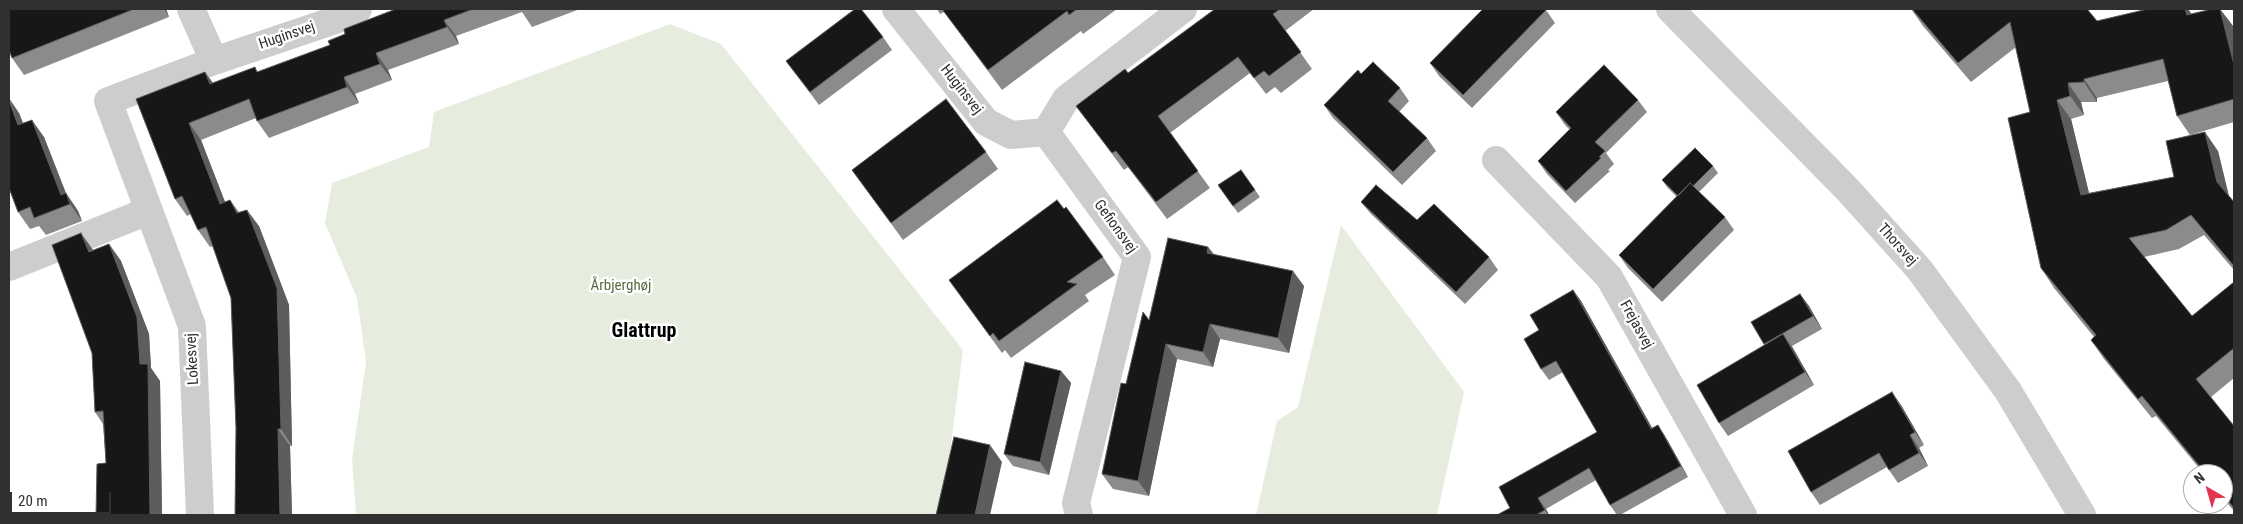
<!DOCTYPE html>
<html>
<head>
<meta charset="utf-8">
<style>
	body { margin:0 }
	#map { position:relative; width:2243px; height:524px; overflow:hidden; background:#fff; font-family:"Roboto Condensed",sans-serif }
	canvas { display:block }
	.frame { position:absolute; inset:0; border:10px solid #303030; pointer-events:none }
	.north { position:absolute; left:2183px; top:464px; width:50px; height:50px; box-sizing:border-box; background:#fff; border:1px solid #acacac; border-radius:50%; rotate:322deg; font-size:14px; font-weight:700; line-height:20px; text-align:center; color:#303030 }
	.north::after { content:''; display:block; margin:auto; width:18px; height:22px; background:#e3364e; clip-path:polygon(50% 0,100% 100%,50% 72%,0 100%) }
	.scale { position:absolute; left:10px; top:492px; width:101px; height:22px; box-sizing:border-box; border:2px solid #303030; border-top:0; padding-left:6px; font-size:15px; line-height:18px; white-space:nowrap; color:#303030; -webkit-text-stroke:4px #fff; paint-order:stroke }
</style>
</head>
<body>
<div id="map">
<canvas width="2243" height="524"></canvas>
<div class="frame"></div>
<div class="north">N</div>
<div class="scale">20 m</div>
</div>
<script>
const c = document.querySelector('canvas').getContext('2d');
c.lineJoin = 'round';
function fill(path, color) {
  c.fillStyle = color;
  c.fill(path, 'evenodd');
}
function shape(rows) {
  const path = new Path2D();
  for (const r of rows) {
    path.moveTo(r[0], r[1]);
    for (let i = 2; i < r.length; i += 2) path.lineTo(r[i], r[i + 1]);
  }
  return path;
}
function stroke(path, color, width, dash) {
  c.strokeStyle = color;
  c.lineWidth = width;
  c.lineCap = dash ? 'butt' : 'round';
  c.setLineDash(dash || []);
  c.stroke(path);
}
function drawText(font, color, halo, rows, align = 'center') {
  c.font = font + ' "Roboto Condensed",sans-serif';
  c.lineWidth = 5;
  c.setLineDash([]);
  c.textBaseline = 'middle';
  c.strokeStyle = halo;
  c.fillStyle = color;
  for (const [text, x, y, turn = 0] of rows) {
    c.save();
    c.translate(x, y);
    c.rotate((+turn || 0) * Math.PI / 180);
    c.textAlign = isNaN(turn) ? turn : align;
    if (halo) c.strokeText(text, 0, 0);
    c.fillText(text, 0, 0);
    c.restore();
  }
}
const green = shape([
	[670,24,721,44,963,350,942,515,356,515,352,459,366,362,357,298,325,223,332,183,429,147,434,112],
	[1341,225,1464,392,1437,515,1256,515,1277,421,1298,407]
]);
const minor = shape([
	[191,9,214,61],
	[896,9,986,122,1011,135,1046,132],
	[1496,160,1609,277,1743,515],
	[9,267,148,211],
	[200,515,192,326,108,101,214,61,353,14,358,9],
	[1079,515,1076,503,1137,257,1046,132,1066,99,1183,9]
]);
const tertiary = shape([
	[1670,9,1847,189,1919,269,2008,391,2082,515]
]);
const wall = shape([
	[9,9,166,9,169,17,24,75,12,58],
	[396,9,580,9,532,27,522,12,456,36,459,44,388,70,392,80,355,94,359,103,269,138,257,121,256,118,201,140,225,202,230,200,239,212,259,226,289,305,292,446,290,446,292,515,235,515,236,428,231,298,213,246,210,247,198,230,191,214,187,216,175,199,136,99,205,72,213,83,259,72,330,45,345,34],
	[937,9,1117,9,1083,34,1081,31,1002,90,944,12,940,14],
	[1215,9,1314,9,1285,31,1312,69,1281,93,1275,87,1266,94,1250,73,1170,133,1210,188,1167,219,1128,167,1124,170,1076,106,1128,73],
	[1911,9,2097,21,2148,9,2188,9,2191,14,2212,9,2220,9,2233,26,2234,32,2234,122,2190,135,2177,116,2168,81,2097,98,2097,102,2081,102,2084,115,2071,119,2089,193,2174,177,2218,151,2229,196,2234,202,2234,270,2204,235,2179,249,2144,257,2192,316,2234,282,2234,378,2211,397,2234,426,2234,511,2223,498,2223,474,2204,474,2156,416,2152,418,2104,359,2091,340,2094,337,2054,288,2041,268,2030,112,2016,47,1971,82,1923,26],
	[1546,10,1555,23,1472,108,1439,76,1430,63],
	[883,37,892,50,819,105,786,61],
	[1361,74,1400,88,1409,101,1399,112,1427,138,1436,151,1402,185,1333,118,1324,105],
	[1638,100,1647,112,1606,153,1614,164,1608,170,1610,171,1575,203,1547,174,1538,161,1570,130,1565,125,1556,112],
	[19,113,23,123,44,137,66,193,78,211,82,221,46,235,39,226,30,229,18,212],
	[986,152,998,169,903,240,852,170],
	[1713,166,1718,173,1699,192,1725,217,1734,230,1662,302,1628,268,1619,255,1677,197,1667,187,1662,180],
	[1241,170,1260,197,1238,213,1218,185],
	[1361,202,1417,220,1489,257,1498,270,1465,304,1371,214],
	[1064,209,1103,257,1115,275,1085,295,1089,301,1011,358,1005,350,1002,353,949,280],
	[109,244,121,261,149,334,151,368,160,381,162,515,96,515,106,463,103,424,95,412,92,353,93,250],
	[1208,247,1214,254,1304,286,1289,353,1220,339,1213,367,1177,359,1149,496,1113,489,1102,474,1126,384,1149,320],
	[1573,290,1581,301,1652,428,1658,425,1665,436,1688,477,1620,515,1617,515,1610,505,1596,480,1546,509,1549,515,1497,515,1510,508,1597,432,1563,372,1549,380,1541,369,1539,330],
	[1800,294,1809,306,1822,329,1792,346,1814,385,1728,436,1719,423,1764,345,1751,322],
	[1061,371,1071,383,1049,475,1013,466,1004,454],
	[1901,405,1924,445,1919,448,1928,466,1898,483,1887,467,1820,505,1811,492]
]);
const shadedWall = shape([
	[164,9,166,9,169,17],
	[2185,9,2188,9,2196,20,2187,15],
	[2220,9,2233,26,2234,32,2234,65],
	[444,20,456,36,459,44,447,27],
	[376,53,388,70,392,80,380,64],
	[205,72,217,89,210,84],
	[344,77,355,94,359,103,347,87],
	[2084,79,2097,98,2097,102,2084,82],
	[2068,83,2081,102,2084,115,2070,96],
	[9,98,19,113,30,142,18,125],
	[2057,100,2071,119,2094,214,2081,195],
	[32,120,44,137,70,204,61,195],
	[189,123,201,140,232,220,220,204],
	[2205,132,2218,151,2230,201,2217,182],
	[66,193,78,211,82,221,70,204],
	[247,210,259,226,289,305,292,446,281,429],
	[81,233,93,250,89,252],
	[109,244,121,261,149,334,151,368,160,381,162,515,150,515],
	[1208,247,1219,262,1207,253],
	[1293,271,1304,286,1289,353,1278,338],
	[1573,290,1581,301,1659,440,1651,429],
	[1800,294,1809,306,1822,329,1813,316],
	[1210,324,1220,339,1213,367,1203,352],
	[1783,334,1792,347,1814,385,1805,372],
	[1166,344,1177,359,1149,496,1138,481],
	[1061,371,1071,383,1049,475,1040,462],
	[1892,392,1901,405,1924,445,1915,432],
	[1658,425,1665,436,1688,477,1681,466],
	[278,429,290,446,292,515,280,515],
	[1910,435,1919,448,1928,466,1919,453],
	[990,445,1002,462,990,515,975,515],
	[1538,498,1546,509,1549,515,1548,515,1545,510]
]);
const building = shape([
	[9,9,134,9,12,58,9,50,9,9],
	[396,9,473,9,444,20,447,27,376,53,380,64,344,77,347,87,257,121,249,99,189,123,220,204,230,200,237,213,247,210,277,288,281,429,278,429,280,515,235,515,236,428,231,298,206,227,198,230,182,196,175,199,136,99,205,72,210,84,255,67,257,72,330,45,328,41,345,34,344,29,396,9],
	[855,9,861,9,883,37,810,92,786,61,855,9],
	[942,9,1077,9,1069,15,1067,11,988,70,942,9],
	[1215,9,1280,9,1273,14,1301,52,1269,76,1264,71,1254,78,1238,57,1158,116,1198,171,1156,202,1116,151,1112,153,1076,106,1125,69,1128,73,1215,9],
	[1483,9,1544,9,1546,10,1463,95,1430,63,1483,9],
	[1912,9,2087,9,2097,21,2148,9,2185,9,2187,15,2212,9,2220,9,2234,65,2234,99,2177,116,2163,59,2084,79,2084,82,2068,83,2070,96,2057,100,2081,195,2174,177,2166,141,2205,132,2217,182,2234,202,2234,266,2191,215,2166,230,2129,238,2192,316,2234,282,2234,348,2196,379,2234,426,2234,508,2223,495,2223,474,2206,474,2142,396,2138,399,2091,340,2096,335,2041,268,2008,118,2030,112,2010,22,1958,63,1912,9],
	[1373,62,1400,88,1388,101,1427,138,1393,172,1324,105,1358,70,1361,74,1373,62],
	[1604,65,1638,100,1595,142,1605,151,1599,157,1601,158,1566,191,1538,161,1571,128,1556,112,1604,65],
	[946,99,986,152,891,223,852,170,946,99],
	[9,100,18,125,32,120,61,195,66,193,70,204,34,218,30,207,18,212,9,188,9,100],
	[1695,148,1713,166,1693,186,1690,183,1678,196,1662,180,1695,148],
	[1241,170,1255,190,1233,206,1218,185,1241,170],
	[1690,183,1725,217,1653,289,1619,255,1690,183],
	[1376,185,1417,220,1434,204,1489,257,1456,292,1361,202,1376,185],
	[1057,200,1064,209,1066,207,1103,257,1067,282,1077,284,999,341,993,333,990,336,949,280,1057,200],
	[81,233,89,252,109,244,137,317,140,364,148,364,150,515,96,515,97,464,106,463,103,411,95,412,92,353,52,245,81,233],
	[1168,238,1208,247,1207,253,1293,271,1278,338,1210,324,1203,352,1166,344,1138,481,1102,474,1121,383,1126,384,1143,312,1149,320,1168,238],
	[1573,290,1651,429,1658,425,1681,466,1610,505,1589,468,1538,498,1545,510,1536,515,1497,515,1510,508,1499,487,1597,432,1556,361,1541,369,1524,339,1539,330,1530,315,1573,290],
	[1800,294,1813,316,1764,344,1751,322,1800,294],
	[1783,334,1805,372,1719,423,1697,385,1783,334],
	[1025,362,1061,371,1040,462,1004,454,1025,362],
	[1892,392,1915,432,1910,435,1919,453,1889,470,1879,453,1811,492,1788,451,1892,392],
	[954,437,990,445,975,515,936,515,954,437]
]);
const streetNames = [
	["Huginsvej",287,36,-19],
	["Huginsvej",961,90,52],
	["Gefionsvej",1115,227,54],
	["Thorsvej",1897,245,48],
	["Frejasvej",1636,325,61],
	["Lokesvej",193,359,-93]
];
const parkNames = [
	["Årbjerghøj",621,286]
];
const districtNames = [
	["Glattrup",644,332]
];
fill(green, '#e7edde');
stroke(minor, '#cdcdcd', 28);
stroke(tertiary, '#cdcdcd', 28);
fill(wall, '#8b8b8b');
fill(shadedWall, '#5d5d5d');
fill(building, '#171717');
stroke(building, '#5d5d5d', 1);
drawText('15px', '#303030', '#fff', streetNames);
drawText('15px', '#566c3e', '#fff', parkNames);
drawText('bold 20px', '#000', '#fff', districtNames);
</script>
</body>
</html>
